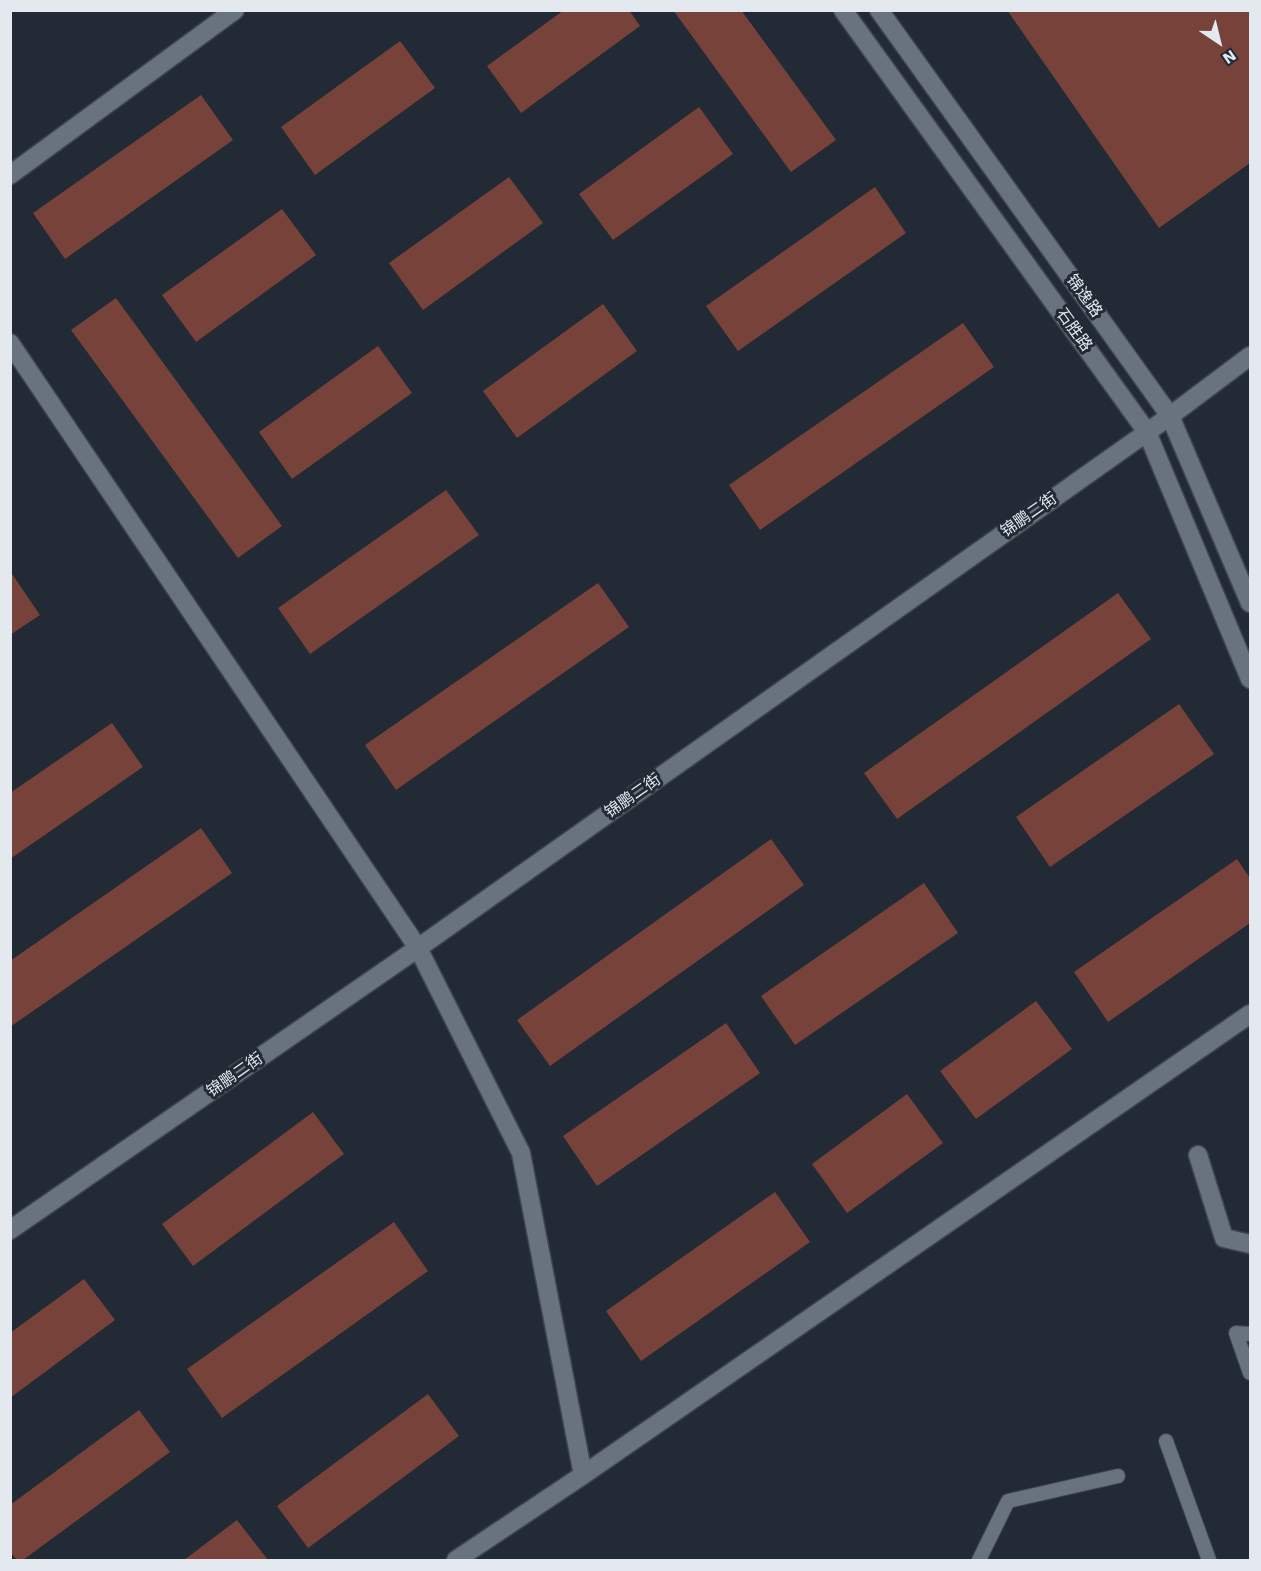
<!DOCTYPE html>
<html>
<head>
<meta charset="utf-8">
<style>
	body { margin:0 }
	#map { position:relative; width:1261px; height:1571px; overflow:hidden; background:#222a35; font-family:"Work Sans",sans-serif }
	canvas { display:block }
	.frame { position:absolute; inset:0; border:12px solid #e4e9f0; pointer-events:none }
	.north { position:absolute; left:1189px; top:12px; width:60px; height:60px; -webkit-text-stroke:4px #222a35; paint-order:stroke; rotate:145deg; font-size:16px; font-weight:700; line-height:24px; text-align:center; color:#e4e9f0 }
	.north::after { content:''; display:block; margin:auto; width:21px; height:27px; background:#e4e9f0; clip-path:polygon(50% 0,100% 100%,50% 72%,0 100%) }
</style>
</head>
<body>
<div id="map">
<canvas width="1261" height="1571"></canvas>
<div class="frame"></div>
<div class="north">N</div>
</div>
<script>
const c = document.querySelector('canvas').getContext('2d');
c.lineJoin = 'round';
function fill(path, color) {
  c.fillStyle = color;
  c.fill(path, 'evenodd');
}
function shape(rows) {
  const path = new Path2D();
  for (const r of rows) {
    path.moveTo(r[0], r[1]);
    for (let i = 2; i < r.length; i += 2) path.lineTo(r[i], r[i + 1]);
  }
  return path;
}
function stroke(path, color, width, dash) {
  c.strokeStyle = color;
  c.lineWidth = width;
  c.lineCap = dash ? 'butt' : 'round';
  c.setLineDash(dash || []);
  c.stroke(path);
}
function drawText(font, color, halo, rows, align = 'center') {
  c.font = font + ' "Work Sans","Noto Sans SC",sans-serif';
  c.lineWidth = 6;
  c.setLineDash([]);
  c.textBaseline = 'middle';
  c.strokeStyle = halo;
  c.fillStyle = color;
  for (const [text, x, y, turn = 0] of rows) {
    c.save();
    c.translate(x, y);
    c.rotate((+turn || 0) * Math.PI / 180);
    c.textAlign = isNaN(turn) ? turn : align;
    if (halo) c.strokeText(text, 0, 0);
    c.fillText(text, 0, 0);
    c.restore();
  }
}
const building = shape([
	[564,10,629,10,640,26,521,113,487,66],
	[673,10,741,10,836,140,791,172],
	[1007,10,1250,10,1250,163,1159,228],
	[400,41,435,88,315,175,281,127],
	[201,95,233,140,65,259,33,213],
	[699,107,733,154,613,240,579,194],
	[509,177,543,223,423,310,389,263],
	[875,187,906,233,738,351,706,306],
	[282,209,316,255,196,342,162,295],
	[116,298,282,526,238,558,71,330],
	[603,304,637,351,517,438,483,391],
	[963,323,994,367,760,530,729,485],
	[378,346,412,393,292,479,259,432],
	[446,490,479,535,310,654,278,608],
	[10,571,40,615,10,635],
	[598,583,629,627,396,790,365,745],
	[1118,593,1151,639,897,819,864,773],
	[1179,704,1214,754,1050,867,1016,817],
	[112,723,143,767,10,859,10,793],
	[201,828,232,873,10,1027,10,961],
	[771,839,804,885,550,1066,517,1020],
	[1237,859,1250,878,1250,923,1108,1022,1074,972],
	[924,883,958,933,795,1045,761,996],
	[1036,1001,1072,1049,976,1119,940,1071],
	[726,1023,760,1073,597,1186,563,1136],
	[907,1094,943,1143,847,1213,812,1164],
	[313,1112,344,1154,193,1266,162,1224],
	[775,1192,810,1242,641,1361,606,1311],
	[394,1222,428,1271,222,1418,187,1369],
	[84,1279,115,1320,10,1398,10,1333],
	[428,1394,459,1436,308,1548,277,1506],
	[139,1410,170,1452,23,1560,17,1560,10,1552,10,1505],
	[237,1520,268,1560,184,1560]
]);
const lane = shape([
	[1250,1334,1236,1333,1250,1373],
	[1166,1441,1209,1560],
	[979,1560,1008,1501,1118,1476]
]);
const street = shape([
	[10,175,235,10],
	[1198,1155,1224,1238,1250,1244]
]);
const secondary = shape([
	[843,10,1147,432,1250,679],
	[879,10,1170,416,1250,603],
	[10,343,418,948,521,1153,583,1475],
	[10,1230,418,948,1170,416,1250,356],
	[456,1560,583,1475,1250,1014]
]);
const streetNames = [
	["锦逸路",1084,296,54],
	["石胜路",1074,330,54],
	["锦鹏二街",1029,515,-35],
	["锦鹏二街",633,796,-35],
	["锦鹏二街",235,1075,-35]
];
fill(building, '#774239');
stroke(lane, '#3f464f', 16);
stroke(street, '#3f464f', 21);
stroke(secondary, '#3f464f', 21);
stroke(lane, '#69737f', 14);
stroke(street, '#69737f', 18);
stroke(secondary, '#69737f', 18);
drawText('16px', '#e4e9f0', '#222a35', streetNames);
</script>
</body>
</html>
